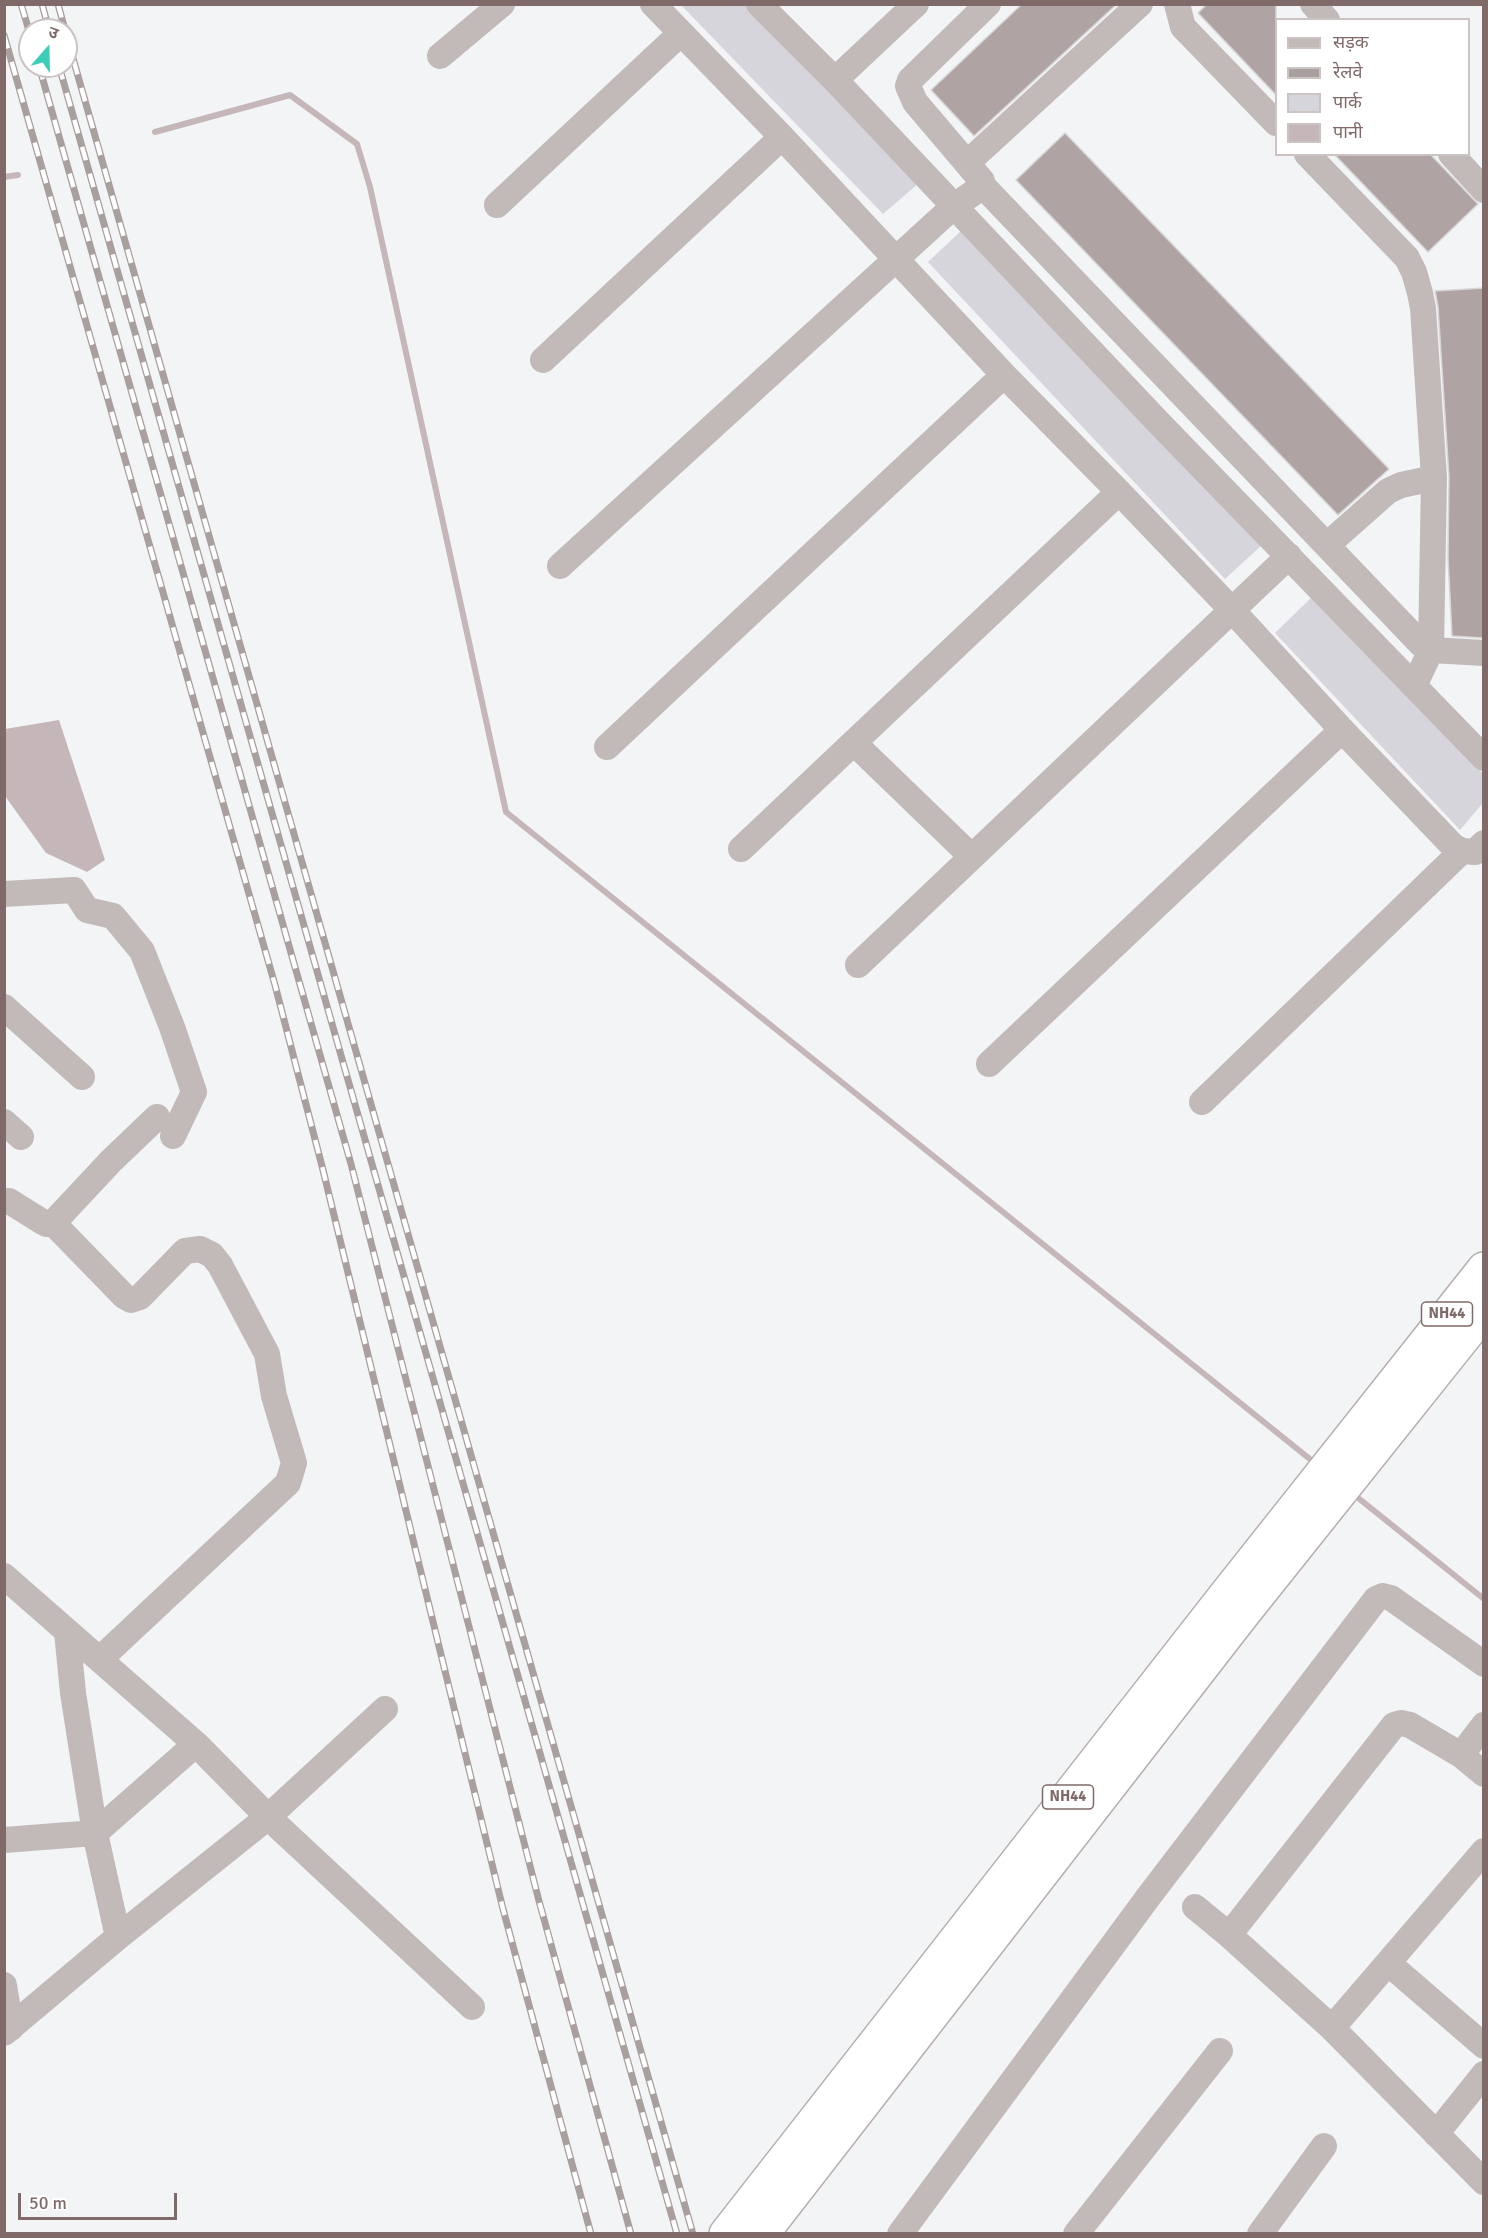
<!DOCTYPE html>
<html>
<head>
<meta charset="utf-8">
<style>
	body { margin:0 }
	#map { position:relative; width:1488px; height:2238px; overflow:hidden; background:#f3f4f6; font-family:Signika,"Noto Sans Devanagari",sans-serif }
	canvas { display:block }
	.frame { position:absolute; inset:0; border:6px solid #806a69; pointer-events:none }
	.legend { position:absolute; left:1275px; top:18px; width:195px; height:138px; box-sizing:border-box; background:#fff; border:2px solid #ccc3c3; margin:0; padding:8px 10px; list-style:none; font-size:18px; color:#806a69 }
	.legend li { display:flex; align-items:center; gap:12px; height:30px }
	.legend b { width:30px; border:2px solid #ccc3c3 }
	.north { position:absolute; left:18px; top:18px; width:60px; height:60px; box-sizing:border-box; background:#fff; border:2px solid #ccc3c3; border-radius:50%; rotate:20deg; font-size:16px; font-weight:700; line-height:24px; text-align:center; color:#806a69 }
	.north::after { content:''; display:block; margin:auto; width:21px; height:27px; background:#3ccdb9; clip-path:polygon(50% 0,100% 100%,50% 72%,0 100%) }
	.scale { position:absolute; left:18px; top:2193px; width:159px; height:27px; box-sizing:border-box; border:3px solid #806a69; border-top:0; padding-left:8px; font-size:18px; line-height:21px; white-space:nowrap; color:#806a69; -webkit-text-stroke:4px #fff; paint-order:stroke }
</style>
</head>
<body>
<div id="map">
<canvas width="1488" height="2238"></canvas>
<div class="frame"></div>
<ul class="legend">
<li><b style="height:8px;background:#c1bab9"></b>सड़क</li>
<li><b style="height:8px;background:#a89f9e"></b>रेलवे</li>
<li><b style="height:16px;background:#d7d5dc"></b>पार्क</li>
<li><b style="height:16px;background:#c5b7b9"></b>पानी</li>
</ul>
<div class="north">उ</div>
<div class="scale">50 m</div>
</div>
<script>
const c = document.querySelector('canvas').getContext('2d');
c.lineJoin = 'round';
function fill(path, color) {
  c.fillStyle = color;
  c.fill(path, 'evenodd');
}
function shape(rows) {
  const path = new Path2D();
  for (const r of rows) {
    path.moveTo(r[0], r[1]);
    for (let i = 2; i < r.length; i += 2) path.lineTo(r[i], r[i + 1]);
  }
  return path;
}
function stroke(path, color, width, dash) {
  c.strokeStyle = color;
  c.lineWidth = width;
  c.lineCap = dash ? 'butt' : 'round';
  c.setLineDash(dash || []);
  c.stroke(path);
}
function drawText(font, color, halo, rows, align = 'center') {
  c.font = font + ' Signika,sans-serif';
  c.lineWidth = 6;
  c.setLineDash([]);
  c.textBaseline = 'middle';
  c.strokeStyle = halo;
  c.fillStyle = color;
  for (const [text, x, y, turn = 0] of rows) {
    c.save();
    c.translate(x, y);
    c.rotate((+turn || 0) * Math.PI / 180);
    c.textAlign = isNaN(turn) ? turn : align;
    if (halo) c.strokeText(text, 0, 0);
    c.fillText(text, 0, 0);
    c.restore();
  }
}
const green = shape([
	[681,5,754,5,919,183,883,214],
	[964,228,1262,545,1225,579,928,262],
	[1313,596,1483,774,1483,803,1460,830,1275,633]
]);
const water = shape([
	[59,720,105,860,87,872,46,853,5,796,5,729]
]);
const stream = shape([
	[155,132,290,95,357,144,370,187,506,812,1316,1464],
	[4,177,18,175],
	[1352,1493,1484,1599]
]);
const building = shape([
	[1022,4,1117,4,974,136,931,90,1022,4],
	[1207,4,1276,4,1276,95,1198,13,1207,4],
	[1065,133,1389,469,1338,515,1016,180,1065,133],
	[1334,154,1430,154,1478,204,1428,252,1334,154],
	[1484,288,1484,638,1452,636,1448,558,1449,477,1438,307,1435,291,1484,288]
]);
const minor = shape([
	[653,4,782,137,1004,375,1119,492,1231,609,1342,730,1453,846,1462,851,1475,852,1484,843],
	[759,4,835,80,1158,422,1484,758],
	[1177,4,1183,27,1276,123],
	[1313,4,1327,20],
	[440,56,502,4],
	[835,80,916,4],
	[1307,154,1407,258,1414,272,1420,293,1423,308,1434,478,1431,650,1414,686],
	[1451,154,1484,190],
	[967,163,1140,4],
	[983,186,1422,645,1431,650,1484,653],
	[497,205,681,33],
	[543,360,782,137],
	[1327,545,1388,491,1401,485,1434,478],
	[560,566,953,207,983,186,982,181,915,102,908,86,910,80,988,4],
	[854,743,971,856],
	[607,747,1004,375],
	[741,849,1119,492],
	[4,894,74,890,87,910,113,916,142,951,172,1027,194,1092,173,1136],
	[858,965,1289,556],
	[4,1007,82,1077],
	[989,1064,1342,730],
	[1202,1102,1462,851],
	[4,1122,21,1137],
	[4,1201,9,1201,41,1221,47,1224,53,1223,111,1161,157,1117],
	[53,1223,124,1296,131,1300,140,1297,185,1251,200,1249,212,1255,220,1265,267,1354,274,1396,294,1463,288,1483,100,1659],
	[4,1576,196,1744,268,1817,472,2007],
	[67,1632,73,1693,95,1833,118,1937],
	[1461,1755,1484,1725],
	[4,1840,95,1833,196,1744],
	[1195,1907,1229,1935,1332,2028,1484,2182],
	[1229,1935,1394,1725,1401,1723,1410,1725,1461,1755,1484,1774],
	[1388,1963,1484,2046],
	[4,1985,11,2028],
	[1332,2028,1484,1851],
	[4,2033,118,1937,268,1817,385,1709],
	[1436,2134,1484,2074],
	[900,2234,1149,1896,1376,1599,1383,1596,1391,1598,1484,1664],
	[1076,2234,1220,2051],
	[1260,2234,1324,2146]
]);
const trunk = shape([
	[726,2234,1224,1597,1484,1269],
	[762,2234,1243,1614,1484,1312]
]);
const rail = shape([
	[21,4,30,34],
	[42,4,49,30],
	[58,4,65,30],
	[66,34,693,2234],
	[4,35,275,985,323,1170,503,1909,591,2234],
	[39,66,351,1164,539,1901,631,2234],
	[59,66,677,2234]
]);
const shields = [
	[1447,1314,51],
	[1068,1797,51]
];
const shieldNames = [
	["NH44",1447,1314],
	["NH44",1068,1797]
];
fill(green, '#d7d5dc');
fill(water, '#c5b7b9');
stroke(stream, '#c5b7b9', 6);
fill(building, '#afa3a4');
stroke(building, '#d6d6d7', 1.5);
stroke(trunk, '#b4aeae', 36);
stroke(minor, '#c1bab9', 26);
stroke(trunk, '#fff', 33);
stroke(rail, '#a89f9e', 7);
stroke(rail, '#fff', 4.5, [14]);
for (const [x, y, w] of shields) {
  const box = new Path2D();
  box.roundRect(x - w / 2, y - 12, w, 24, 4.5);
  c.fillStyle = '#fff';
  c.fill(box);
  stroke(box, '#806a69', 1.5);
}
drawText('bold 15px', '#806a69', null, shieldNames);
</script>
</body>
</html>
